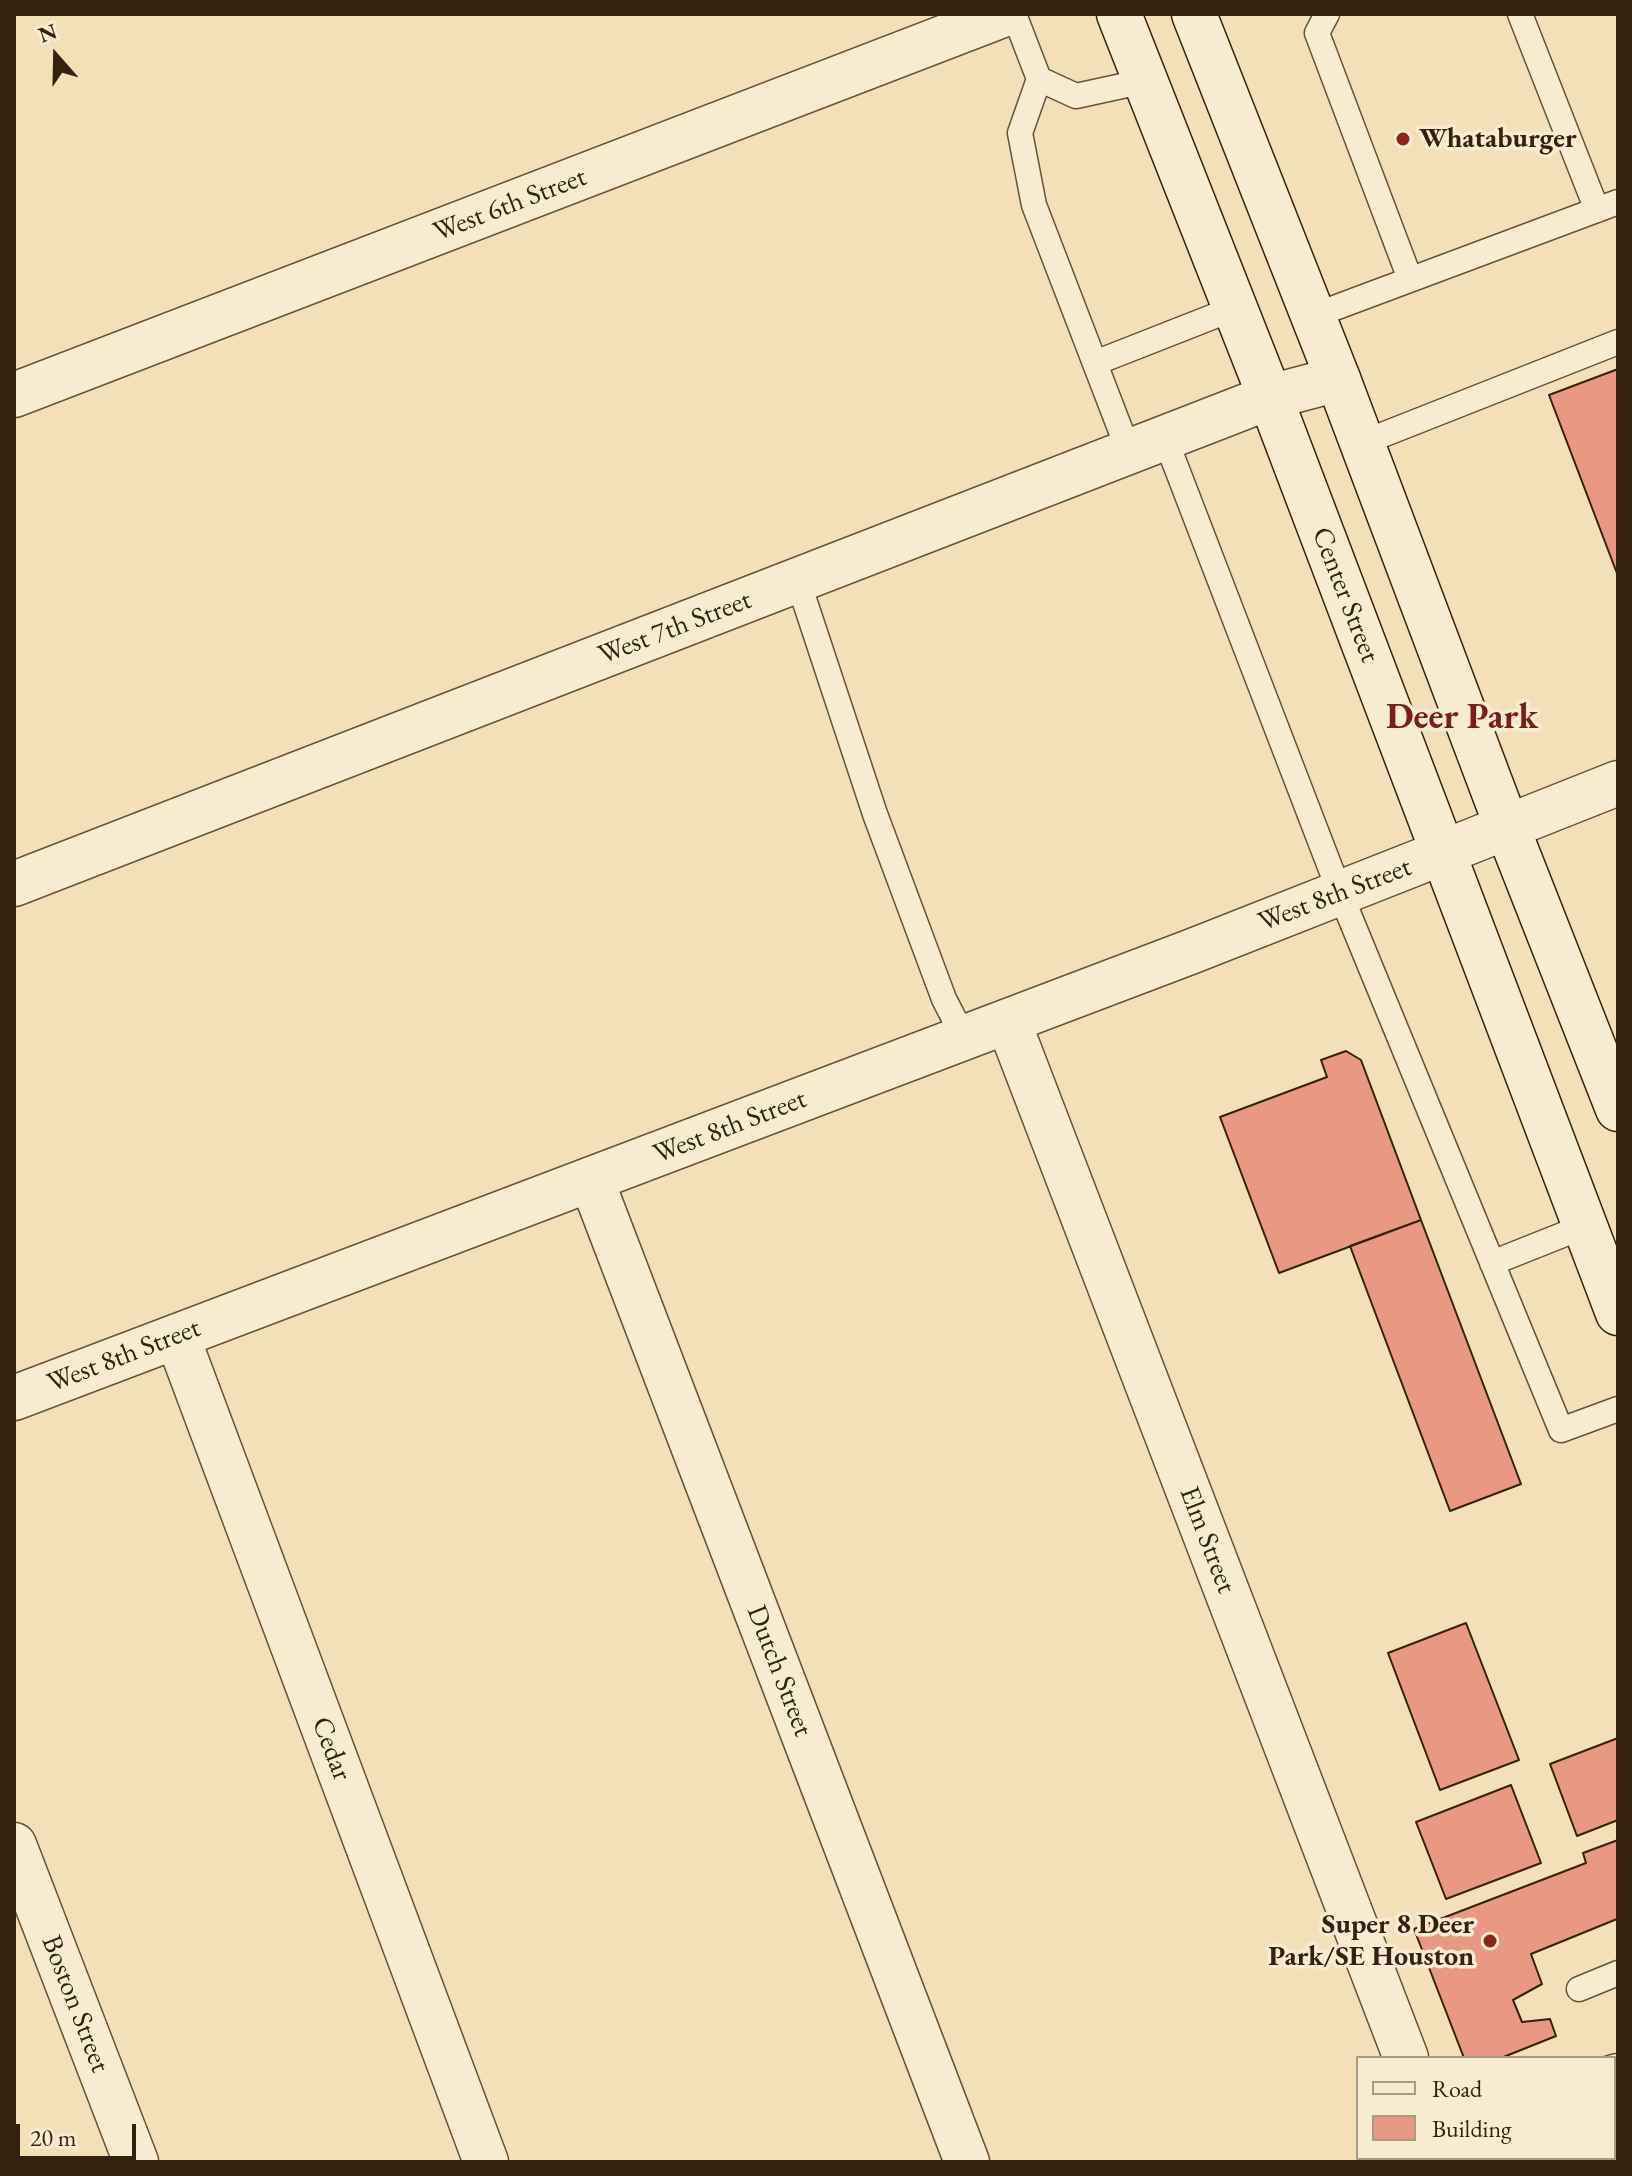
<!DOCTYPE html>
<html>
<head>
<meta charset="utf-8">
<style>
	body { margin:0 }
	#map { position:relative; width:1632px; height:2176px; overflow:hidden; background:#f3e0b9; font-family:"EB Garamond",serif }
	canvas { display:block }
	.frame { position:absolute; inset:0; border:16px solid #34220e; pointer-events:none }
	.legend { position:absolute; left:1356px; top:2056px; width:260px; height:104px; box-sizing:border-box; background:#f7ebd2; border:2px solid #a99b84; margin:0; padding:10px 14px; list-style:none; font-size:24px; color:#34220e }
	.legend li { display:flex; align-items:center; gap:16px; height:40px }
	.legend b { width:40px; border:2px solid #a99b84 }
	.north { position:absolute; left:16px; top:16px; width:80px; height:80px; -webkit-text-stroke:6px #f7ebd2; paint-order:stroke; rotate:340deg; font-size:22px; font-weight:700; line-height:32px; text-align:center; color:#34220e }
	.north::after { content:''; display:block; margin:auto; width:28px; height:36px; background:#34220e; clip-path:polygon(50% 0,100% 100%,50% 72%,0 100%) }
	.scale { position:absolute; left:16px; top:2124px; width:120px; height:36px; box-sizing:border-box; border:4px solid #34220e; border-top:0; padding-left:10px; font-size:24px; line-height:28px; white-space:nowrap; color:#34220e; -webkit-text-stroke:6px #f7ebd2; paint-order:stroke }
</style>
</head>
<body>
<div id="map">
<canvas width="1632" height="2176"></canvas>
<div class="frame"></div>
<ul class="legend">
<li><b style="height:10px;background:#f7ebd2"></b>Road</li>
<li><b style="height:22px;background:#e89883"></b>Building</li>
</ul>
<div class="north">N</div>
<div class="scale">20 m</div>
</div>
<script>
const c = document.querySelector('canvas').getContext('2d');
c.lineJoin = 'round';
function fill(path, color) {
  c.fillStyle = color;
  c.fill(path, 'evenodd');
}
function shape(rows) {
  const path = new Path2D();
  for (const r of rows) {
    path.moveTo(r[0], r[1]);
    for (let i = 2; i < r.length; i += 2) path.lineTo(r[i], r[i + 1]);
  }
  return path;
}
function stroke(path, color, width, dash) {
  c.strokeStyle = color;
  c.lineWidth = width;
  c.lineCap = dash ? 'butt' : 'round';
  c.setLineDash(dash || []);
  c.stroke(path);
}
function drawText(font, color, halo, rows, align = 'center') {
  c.font = font + ' "EB Garamond",serif';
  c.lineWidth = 7;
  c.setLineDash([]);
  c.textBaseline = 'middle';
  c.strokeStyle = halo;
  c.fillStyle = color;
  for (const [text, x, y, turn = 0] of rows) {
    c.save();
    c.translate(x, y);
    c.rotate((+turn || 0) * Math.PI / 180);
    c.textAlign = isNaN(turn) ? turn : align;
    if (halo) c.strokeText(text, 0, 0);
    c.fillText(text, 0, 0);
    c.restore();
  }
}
const building = shape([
	[1618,369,1618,576,1549,395,1618,369],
	[1346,1051,1361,1060,1421,1220,1279,1273,1220,1117,1327,1077,1321,1060,1346,1051],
	[1421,1220,1521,1484,1450,1511,1350,1246,1421,1220],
	[1466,1623,1519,1760,1440,1790,1388,1653,1466,1623],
	[1618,1738,1618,1820,1577,1836,1550,1764,1618,1738],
	[1511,1785,1541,1863,1446,1899,1416,1822,1511,1785],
	[1618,1840,1618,1922,1617,1919,1531,1954,1542,1984,1513,2000,1522,2022,1550,2019,1556,2036,1501,2058,1464,2058,1414,1929,1586,1863,1583,1853,1618,1840]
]);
const service = shape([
	[1014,14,1039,79,1076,96,1145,81],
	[1327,14,1317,33,1410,279],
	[1520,14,1597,210],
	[1039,79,1020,133,1034,205,1129,452],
	[1313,316,1618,202],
	[1095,363,1235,308],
	[1165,438,1340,893,1561,1430,1618,1409],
	[1362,443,1618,342],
	[798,581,875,814,944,999,964,1038],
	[1492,1263,1585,1226],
	[1579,1989,1618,1973]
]);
const minor = shape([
	[14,395,1005,14],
	[14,884,1270,397,1338,379],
	[1008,1021,1406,2058],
	[591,1179,967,2162],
	[177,1336,486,2162],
	[14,1398,1190,952,1444,852],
	[14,1845,136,2162],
	[1614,2077,1618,2076],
	[1445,2158,1446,2162],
	[1395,2162,1405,2158]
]);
const tertiary = shape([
	[1444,852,1618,783]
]);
const secondary = shape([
	[1119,14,1270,397,1618,1313],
	[1194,14,1338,379,1507,827,1618,1109]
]);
const markers = [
	[1403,139,8,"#8f2418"],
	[1490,1941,8,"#8f2418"]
];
const poiNames = [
	["Whataburger",1419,139],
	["Super 8 Deer",1474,1925,"right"],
	["Park/SE Houston",1474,1957,"right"]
];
const streetNames = [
	["West 6th Street",510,205,-21],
	["Center Street",1345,595,69],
	["West 7th Street",675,628,-21],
	["West 8th Street",1335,895,-21],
	["West 8th Street",730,1127,-21],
	["West 8th Street",124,1356,-21],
	["Elm Street",1207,1540,69],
	["Dutch Street",779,1671,69],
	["Cedar",331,1749,69],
	["Boston Street",75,2004,69]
];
const districtNames = [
	["Deer Park",1462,718]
];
fill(building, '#e89883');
stroke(building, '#34220e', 2);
stroke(service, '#645239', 27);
stroke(minor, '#645239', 47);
stroke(tertiary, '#645239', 47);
stroke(secondary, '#34220e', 47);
stroke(service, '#f7ebd2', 24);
stroke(minor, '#f7ebd2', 44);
stroke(tertiary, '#f7ebd2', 44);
stroke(secondary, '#f7ebd2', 44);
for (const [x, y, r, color] of markers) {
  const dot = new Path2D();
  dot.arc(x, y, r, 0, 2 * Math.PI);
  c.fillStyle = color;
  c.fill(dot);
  stroke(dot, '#f7ebd2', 3);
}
drawText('bold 28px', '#34220e', '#f7ebd2', poiNames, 'left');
drawText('28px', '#34220e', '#f7ebd2', streetNames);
drawText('bold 36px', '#7a1f14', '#f7ebd2', districtNames);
</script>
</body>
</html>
